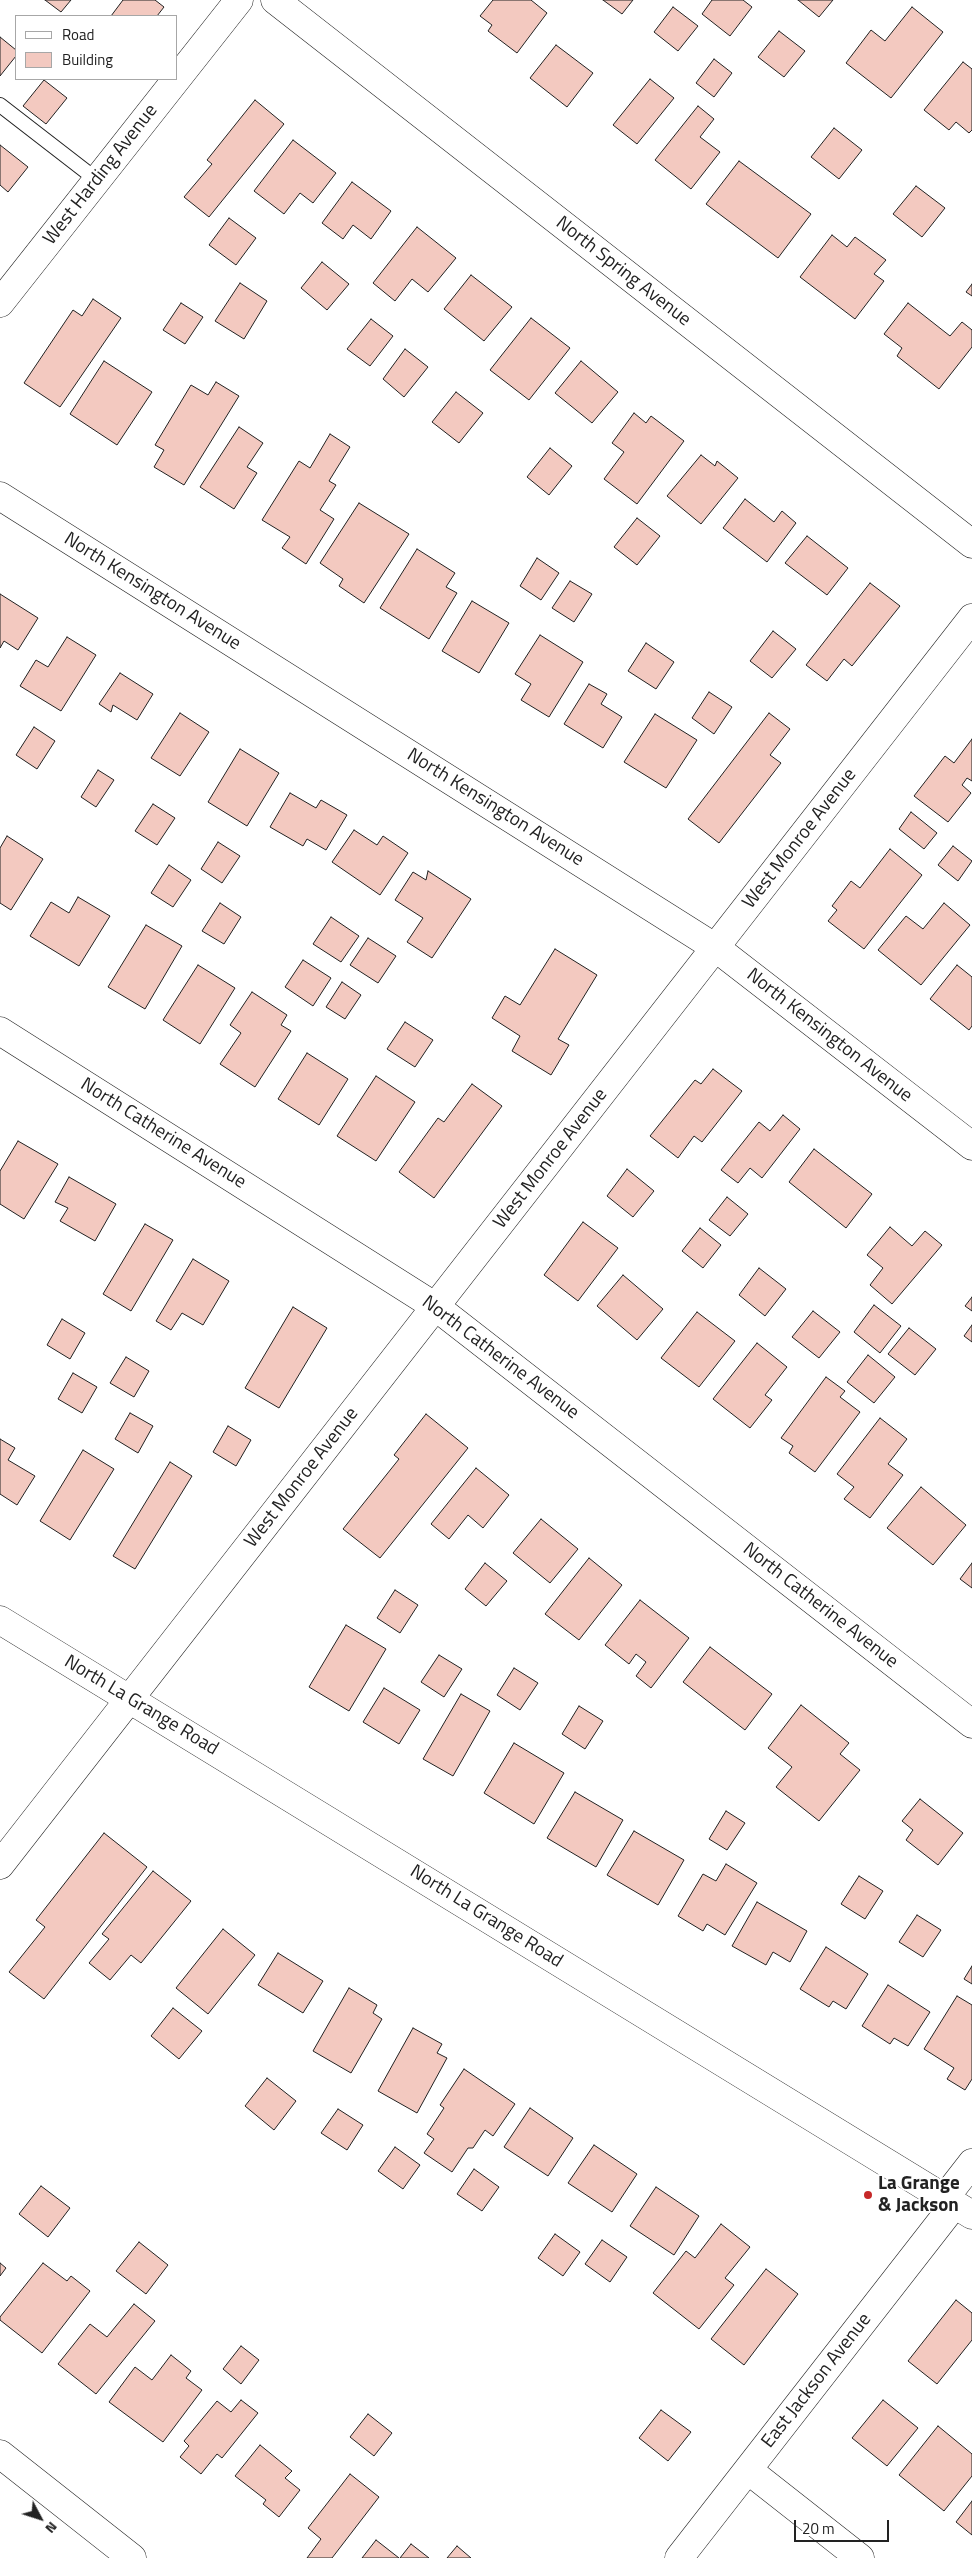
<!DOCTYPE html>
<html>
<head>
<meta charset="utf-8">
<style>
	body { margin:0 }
	#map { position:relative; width:972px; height:2558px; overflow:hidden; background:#fff; font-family:"Titillium Web",sans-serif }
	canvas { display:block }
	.legend { position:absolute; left:15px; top:15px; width:162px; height:65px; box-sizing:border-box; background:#fff; border:1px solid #a7a7a7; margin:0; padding:6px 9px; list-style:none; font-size:15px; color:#222 }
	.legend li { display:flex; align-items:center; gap:10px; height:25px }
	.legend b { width:25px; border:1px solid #a7a7a7 }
	.north { position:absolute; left:15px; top:2493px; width:50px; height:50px; -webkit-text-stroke:4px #fff; paint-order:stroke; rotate:130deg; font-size:14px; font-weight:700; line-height:20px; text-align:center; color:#222 }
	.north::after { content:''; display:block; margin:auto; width:18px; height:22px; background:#222; clip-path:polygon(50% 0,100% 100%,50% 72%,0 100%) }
	.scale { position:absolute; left:794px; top:2520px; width:95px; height:22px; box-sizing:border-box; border:2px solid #222; border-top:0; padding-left:6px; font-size:15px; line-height:18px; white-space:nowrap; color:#222; -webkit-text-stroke:4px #fff; paint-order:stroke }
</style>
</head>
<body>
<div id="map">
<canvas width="972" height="2558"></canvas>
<ul class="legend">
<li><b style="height:6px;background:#fff"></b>Road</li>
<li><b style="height:14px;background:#f3c9c0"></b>Building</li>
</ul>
<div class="north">N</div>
<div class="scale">20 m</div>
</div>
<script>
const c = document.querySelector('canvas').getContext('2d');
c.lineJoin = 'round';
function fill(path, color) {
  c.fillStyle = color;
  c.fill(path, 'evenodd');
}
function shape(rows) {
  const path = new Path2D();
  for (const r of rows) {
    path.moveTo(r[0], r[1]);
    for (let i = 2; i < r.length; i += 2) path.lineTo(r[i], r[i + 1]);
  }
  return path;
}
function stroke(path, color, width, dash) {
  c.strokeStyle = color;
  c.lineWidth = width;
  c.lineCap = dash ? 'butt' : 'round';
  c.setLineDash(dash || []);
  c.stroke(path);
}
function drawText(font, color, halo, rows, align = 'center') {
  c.font = font + ' "Titillium Web",sans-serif';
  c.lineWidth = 4;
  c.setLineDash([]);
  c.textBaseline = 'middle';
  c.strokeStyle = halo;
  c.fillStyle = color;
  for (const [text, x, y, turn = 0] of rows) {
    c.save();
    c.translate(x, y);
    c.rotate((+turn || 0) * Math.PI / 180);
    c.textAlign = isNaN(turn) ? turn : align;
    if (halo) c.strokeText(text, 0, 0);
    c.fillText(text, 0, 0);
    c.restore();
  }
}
const building = shape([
	[45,0,71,0,61,12,45,0],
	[123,0,155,0,164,7,157,16,111,16,123,0],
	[493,0,531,0,547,13,517,53,488,31,492,25,480,16,493,0],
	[603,0,633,0,622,14,603,0],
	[712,0,743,0,752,7,730,36,702,14,712,0],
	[798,0,833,0,819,17,798,0],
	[673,7,698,26,678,51,654,32,673,7],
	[912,7,943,32,891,98,846,63,871,30,885,41,912,7],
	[779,31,805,51,784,77,758,57,779,31],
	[0,37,16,50,16,56,0,76,0,37],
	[556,45,593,73,567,107,530,78,556,45],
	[714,59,732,73,714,97,696,83,714,59],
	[963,62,972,69,972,130,969,133,956,122,949,130,924,110,963,62],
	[650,79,674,98,637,144,613,125,650,79],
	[44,80,67,98,46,124,23,106,44,80],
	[255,100,284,124,209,217,184,197,212,164,207,160,255,100],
	[698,106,714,119,700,137,720,152,691,189,655,160,698,106],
	[834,128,862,150,839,179,811,157,834,128],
	[293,140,336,173,313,203,300,193,284,214,254,191,293,140],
	[0,145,28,167,8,192,0,185,0,145],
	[739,161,811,214,778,258,706,204,739,161],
	[352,182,391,211,371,239,353,225,343,239,322,223,352,182],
	[916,186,945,208,922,237,893,214,916,186],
	[229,218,256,238,236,265,209,245,229,218],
	[417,227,456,258,428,292,412,279,395,301,373,283,417,227],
	[832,235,847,247,855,237,886,260,874,274,884,281,855,319,800,277,832,235],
	[322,262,349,284,327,310,301,288,322,262],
	[471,275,512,307,484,341,444,309,471,275],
	[240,283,267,301,244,339,215,321,240,283],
	[972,284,972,296,966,292,972,284],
	[93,299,121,318,60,407,24,383,73,310,82,316,93,299],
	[181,303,203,317,185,344,163,330,181,303],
	[908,303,950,336,962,322,972,330,972,347,939,389,897,356,902,348,884,334,908,303],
	[531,318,570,348,529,400,490,370,531,318],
	[371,319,393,336,370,366,347,349,371,319],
	[405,349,428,367,404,397,383,379,405,349],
	[104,361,152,392,117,445,70,414,104,361],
	[581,361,618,392,592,423,555,393,581,361],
	[216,382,239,396,184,485,154,467,164,450,155,445,191,385,208,395,216,382],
	[456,392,483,413,459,443,432,422,456,392],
	[634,413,646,423,651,416,684,441,637,504,604,479,624,452,612,443,634,413],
	[239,427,263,443,247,467,257,473,234,509,200,487,239,427],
	[330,434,350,447,329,481,336,485,320,510,334,519,306,564,282,548,290,537,262,520,299,461,310,468,330,434],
	[550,448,572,466,549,495,527,477,550,448],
	[701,455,715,466,717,461,738,478,701,524,667,496,701,455],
	[745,499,774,522,782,511,796,523,767,562,723,528,745,499],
	[359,503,409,534,364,603,339,586,343,579,320,563,359,503],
	[637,518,660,536,637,565,614,547,637,518],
	[807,536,848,568,827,595,785,563,807,536],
	[417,549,455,573,446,587,457,593,429,639,380,608,417,549],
	[537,558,559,573,541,600,520,586,537,558],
	[570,581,592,594,574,622,552,608,570,581],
	[870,583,900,606,852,666,844,659,827,681,806,665,870,583],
	[0,594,38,618,18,650,4,641,0,648,0,594],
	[472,601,509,623,479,673,442,651,472,601],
	[773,631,796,649,772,678,750,661,773,631],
	[540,635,583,662,549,717,521,700,531,684,515,674,540,635],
	[67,637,96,655,61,711,20,686,36,660,48,667,67,637],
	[646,643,674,662,656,689,628,671,646,643],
	[120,673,153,694,137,720,113,705,111,712,99,704,120,673],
	[589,684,607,694,601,704,622,717,603,748,564,724,589,684],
	[709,692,732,707,714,734,692,718,709,692],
	[180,713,209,732,180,776,151,758,180,713],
	[769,713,790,729,770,755,781,763,719,843,688,819,769,713],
	[655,714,697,740,666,788,624,762,655,714],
	[34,727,55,741,37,769,16,755,34,727],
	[972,739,972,781,967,778,962,785,971,793,948,822,914,796,945,756,954,763,972,739],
	[240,749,279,773,247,826,208,802,240,749],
	[98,770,114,780,96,807,81,797,98,770],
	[290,793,316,808,321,800,347,815,326,850,307,839,303,846,270,827,290,793],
	[153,804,175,818,157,845,135,831,153,804],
	[911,812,937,833,924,849,899,829,911,812],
	[354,830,377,845,383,836,408,853,380,895,332,862,354,830],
	[7,836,43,859,11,910,0,903,0,848,7,836],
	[218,842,240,856,222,883,201,869,218,842],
	[953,846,972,861,958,881,938,865,953,846],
	[890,849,922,875,864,949,828,921,837,910,832,906,851,881,860,888,890,849],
	[169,865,191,880,173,907,151,893,169,865],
	[428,871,471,899,432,958,407,942,423,918,395,900,413,872,426,880,428,871],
	[78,897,110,916,79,966,30,936,51,902,69,913,78,897],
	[220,903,241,917,224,944,202,931,220,903],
	[944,903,970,925,921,985,878,950,906,916,923,929,944,903],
	[331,917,359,936,341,962,313,944,331,917],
	[146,925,182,946,145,1009,108,987,146,925],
	[368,938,396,956,378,983,350,965,368,938],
	[555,949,597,975,558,1039,569,1045,551,1075,512,1051,520,1036,492,1018,505,996,520,1005,555,949],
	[303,960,331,978,313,1006,285,987,303,960],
	[198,965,235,988,200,1044,163,1020,198,965],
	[957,965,972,977,972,1026,969,1030,930,999,957,965],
	[342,982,361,995,345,1019,326,1007,342,982],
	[252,992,287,1015,281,1025,291,1031,255,1087,220,1064,241,1033,230,1025,252,992],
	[405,1022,433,1040,415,1067,387,1049,405,1022],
	[307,1053,348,1079,319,1125,278,1099,307,1053],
	[713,1069,742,1091,702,1142,694,1136,678,1158,650,1136,695,1080,701,1084,713,1069],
	[376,1076,415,1102,376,1161,337,1136,376,1076],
	[472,1084,502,1106,434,1198,399,1172,438,1118,444,1122,472,1084],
	[783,1115,800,1129,762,1178,750,1168,738,1183,721,1170,759,1122,770,1131,783,1115],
	[18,1141,58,1164,24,1219,0,1204,0,1171,18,1141],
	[814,1149,872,1194,846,1228,789,1182,814,1149],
	[627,1169,654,1191,633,1217,607,1196,627,1169],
	[69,1177,116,1204,95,1241,60,1221,68,1208,55,1202,69,1177],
	[727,1197,748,1214,730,1236,709,1220,727,1197],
	[583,1222,618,1248,578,1301,544,1275,583,1222],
	[145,1224,173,1240,131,1311,103,1294,145,1224],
	[890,1227,912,1246,925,1231,942,1245,892,1304,870,1285,883,1268,867,1255,890,1227],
	[700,1228,721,1245,703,1268,682,1251,700,1228],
	[193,1259,229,1281,203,1325,182,1313,171,1330,156,1321,193,1259],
	[759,1268,786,1289,765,1316,739,1295,759,1268],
	[623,1275,663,1309,637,1340,597,1306,623,1275],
	[972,1297,972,1311,965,1306,972,1297],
	[874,1305,901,1326,880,1353,854,1332,874,1305],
	[293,1307,327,1328,279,1408,245,1388,293,1307],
	[813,1311,840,1332,819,1358,792,1337,813,1311],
	[697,1312,735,1341,699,1387,661,1358,697,1312],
	[62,1319,85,1333,70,1359,47,1345,62,1319],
	[972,1325,972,1342,964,1336,972,1325],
	[909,1328,936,1349,915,1375,888,1354,909,1328],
	[757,1343,787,1367,765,1395,772,1400,750,1428,713,1399,757,1343],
	[868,1355,895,1377,874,1403,847,1382,868,1355],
	[126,1357,149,1371,134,1397,110,1383,126,1357],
	[73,1373,97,1387,82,1413,58,1399,73,1373],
	[826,1377,845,1391,840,1397,860,1412,815,1472,789,1453,793,1446,781,1438,826,1377],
	[130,1413,153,1426,138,1453,115,1439,130,1413],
	[426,1414,468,1448,380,1558,343,1529,399,1459,394,1455,426,1414],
	[880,1418,907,1439,888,1464,903,1475,870,1518,844,1499,854,1487,837,1474,880,1418],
	[228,1426,251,1440,236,1466,213,1452,228,1426],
	[0,1439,15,1448,8,1460,35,1476,17,1505,0,1494,0,1439],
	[83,1450,114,1469,70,1540,40,1521,83,1450],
	[170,1462,192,1476,135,1569,113,1556,170,1462],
	[476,1468,509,1495,483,1528,468,1515,449,1539,431,1524,476,1468],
	[921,1487,966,1525,933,1565,887,1528,921,1487],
	[541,1519,578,1549,550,1583,513,1553,541,1519],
	[589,1558,622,1585,579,1640,545,1614,589,1558],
	[485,1563,507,1581,486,1606,465,1589,485,1563],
	[972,1563,972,1588,960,1579,972,1563],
	[395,1590,418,1605,400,1633,377,1618,395,1590],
	[640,1600,689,1638,651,1688,636,1676,646,1662,636,1654,629,1664,605,1645,640,1600],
	[346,1625,386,1649,349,1711,309,1687,346,1625],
	[710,1647,772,1694,745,1730,683,1682,710,1647],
	[439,1655,462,1669,444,1697,421,1682,439,1655],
	[514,1668,538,1683,520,1710,497,1695,514,1668],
	[384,1688,420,1710,399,1744,363,1722,384,1688],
	[461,1694,490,1711,453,1776,423,1759,461,1694],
	[801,1705,849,1743,840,1754,860,1770,819,1821,776,1787,792,1767,768,1748,801,1705],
	[579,1706,603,1721,585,1749,562,1734,579,1706],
	[514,1743,564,1773,534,1824,484,1793,514,1743],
	[575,1792,623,1820,596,1867,547,1838,575,1792],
	[920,1799,963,1833,938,1865,906,1840,913,1830,902,1821,920,1799],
	[726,1811,745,1823,727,1850,709,1839,726,1811],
	[634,1831,684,1860,658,1905,607,1875,634,1831],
	[104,1833,147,1867,44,1999,9,1972,45,1927,36,1920,104,1833],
	[726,1864,757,1883,725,1935,707,1924,703,1931,678,1916,703,1874,716,1881,726,1864],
	[153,1871,191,1901,141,1963,131,1955,110,1980,89,1963,109,1939,102,1934,153,1871],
	[859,1876,883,1891,865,1919,841,1904,859,1876],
	[757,1902,807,1931,790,1962,773,1952,766,1965,732,1946,757,1902],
	[917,1915,941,1930,923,1957,899,1942,917,1915],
	[223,1929,255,1955,208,2014,176,1988,223,1929],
	[826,1947,868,1974,846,2009,833,2001,829,2007,800,1989,826,1947],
	[278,1953,323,1981,303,2013,258,1985,278,1953],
	[972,1966,972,1984,964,1979,972,1966],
	[888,1985,930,2012,908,2046,894,2038,890,2044,862,2026,888,1985],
	[349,1988,377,2005,373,2013,382,2019,351,2073,313,2051,349,1988],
	[957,1996,972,2005,972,2079,965,2090,947,2079,954,2068,924,2049,957,1996],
	[173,2008,202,2031,179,2059,151,2036,173,2008],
	[413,2028,442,2044,437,2053,447,2058,417,2113,378,2091,413,2028],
	[464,2069,515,2104,493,2136,485,2130,473,2148,468,2148,452,2172,424,2153,434,2139,427,2134,444,2108,440,2105,464,2069],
	[267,2078,296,2101,274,2130,245,2106,267,2078],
	[530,2108,573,2138,548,2176,504,2147,530,2108],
	[338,2109,363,2125,347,2150,321,2133,338,2109],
	[594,2145,637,2174,612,2212,568,2183,594,2145],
	[395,2147,420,2165,403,2189,378,2171,395,2147],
	[474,2169,499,2187,482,2211,457,2194,474,2169],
	[41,2186,70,2208,48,2237,19,2214,41,2186],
	[656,2187,699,2216,674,2255,630,2226,656,2187],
	[721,2224,750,2247,725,2278,734,2285,699,2329,653,2293,686,2251,695,2258,721,2224],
	[555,2234,580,2252,563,2276,538,2258,555,2234],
	[602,2240,627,2257,610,2282,585,2264,602,2240],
	[139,2242,168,2265,146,2294,116,2271,139,2242],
	[0,2263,6,2268,0,2276,0,2263],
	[43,2263,67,2281,71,2276,90,2291,42,2353,0,2320,0,2317,43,2263],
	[766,2269,798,2294,744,2365,711,2339,766,2269],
	[956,2300,972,2313,972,2340,937,2384,908,2361,956,2300],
	[134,2304,155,2321,96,2394,58,2364,90,2324,107,2337,134,2304],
	[241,2346,259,2360,241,2384,223,2369,241,2346],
	[171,2355,191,2371,186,2378,202,2390,163,2442,109,2402,135,2367,152,2380,171,2355],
	[241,2400,258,2413,222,2458,217,2454,201,2474,180,2457,189,2446,184,2441,217,2401,231,2412,241,2400],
	[883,2400,918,2428,887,2466,852,2438,883,2400],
	[661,2410,691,2432,668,2461,639,2438,661,2410],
	[368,2414,392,2433,374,2456,350,2437,368,2414],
	[938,2426,972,2454,972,2476,944,2511,899,2475,938,2426],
	[260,2445,292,2471,285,2478,300,2490,279,2517,263,2504,266,2500,235,2476,260,2445],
	[350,2474,379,2497,332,2558,307,2558,321,2539,308,2528,350,2474],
	[972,2501,972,2535,956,2522,972,2501],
	[376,2540,399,2558,362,2558,376,2540],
	[411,2544,429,2558,400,2558,411,2544],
	[457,2546,471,2558,447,2558,457,2546]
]);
const service = shape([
	[0,105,97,180]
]);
const minor = shape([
	[275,0,972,544],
	[0,303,239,0],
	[0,496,716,948,972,1146],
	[0,1031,436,1307,972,1724],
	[0,1865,972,618],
	[944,2199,972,2163],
	[0,2454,132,2558],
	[748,2470,860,2558],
	[679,2558,954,2205]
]);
const primary = shape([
	[0,1620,972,2215]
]);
const markers = [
	[868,2195,5,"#c62828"]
];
const streetNames = [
	["West Harding Avenue",101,175,-52],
	["North Spring Avenue",623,272,38],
	["North Kensington Avenue",152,592,32],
	["North Kensington Avenue",495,808,32],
	["West Monroe Avenue",800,839,-52],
	["North Kensington Avenue",829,1036,38],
	["North Catherine Avenue",163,1134,32],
	["West Monroe Avenue",551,1159,-52],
	["North Catherine Avenue",500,1358,37],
	["West Monroe Avenue",302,1478,-52],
	["North Catherine Avenue",820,1606,38],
	["North La Grange Road",141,1706,31],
	["North La Grange Road",486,1917,32],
	["East Jackson Avenue",817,2381,-52]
];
const poiNames = [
	["La Grange",878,2184],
	["& Jackson",878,2206]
];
fill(building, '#f3c9c0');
stroke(building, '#222', 1);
stroke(service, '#222', 16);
stroke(minor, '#222', 29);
stroke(primary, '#222', 29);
stroke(service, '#fff', 14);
stroke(minor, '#fff', 28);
stroke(primary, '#fff', 28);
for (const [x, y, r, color] of markers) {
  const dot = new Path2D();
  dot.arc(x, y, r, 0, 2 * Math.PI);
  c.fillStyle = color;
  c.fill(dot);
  stroke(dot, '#fff', 2);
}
drawText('19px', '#222', '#fff', streetNames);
drawText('bold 19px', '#222', '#fff', poiNames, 'left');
</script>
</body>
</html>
